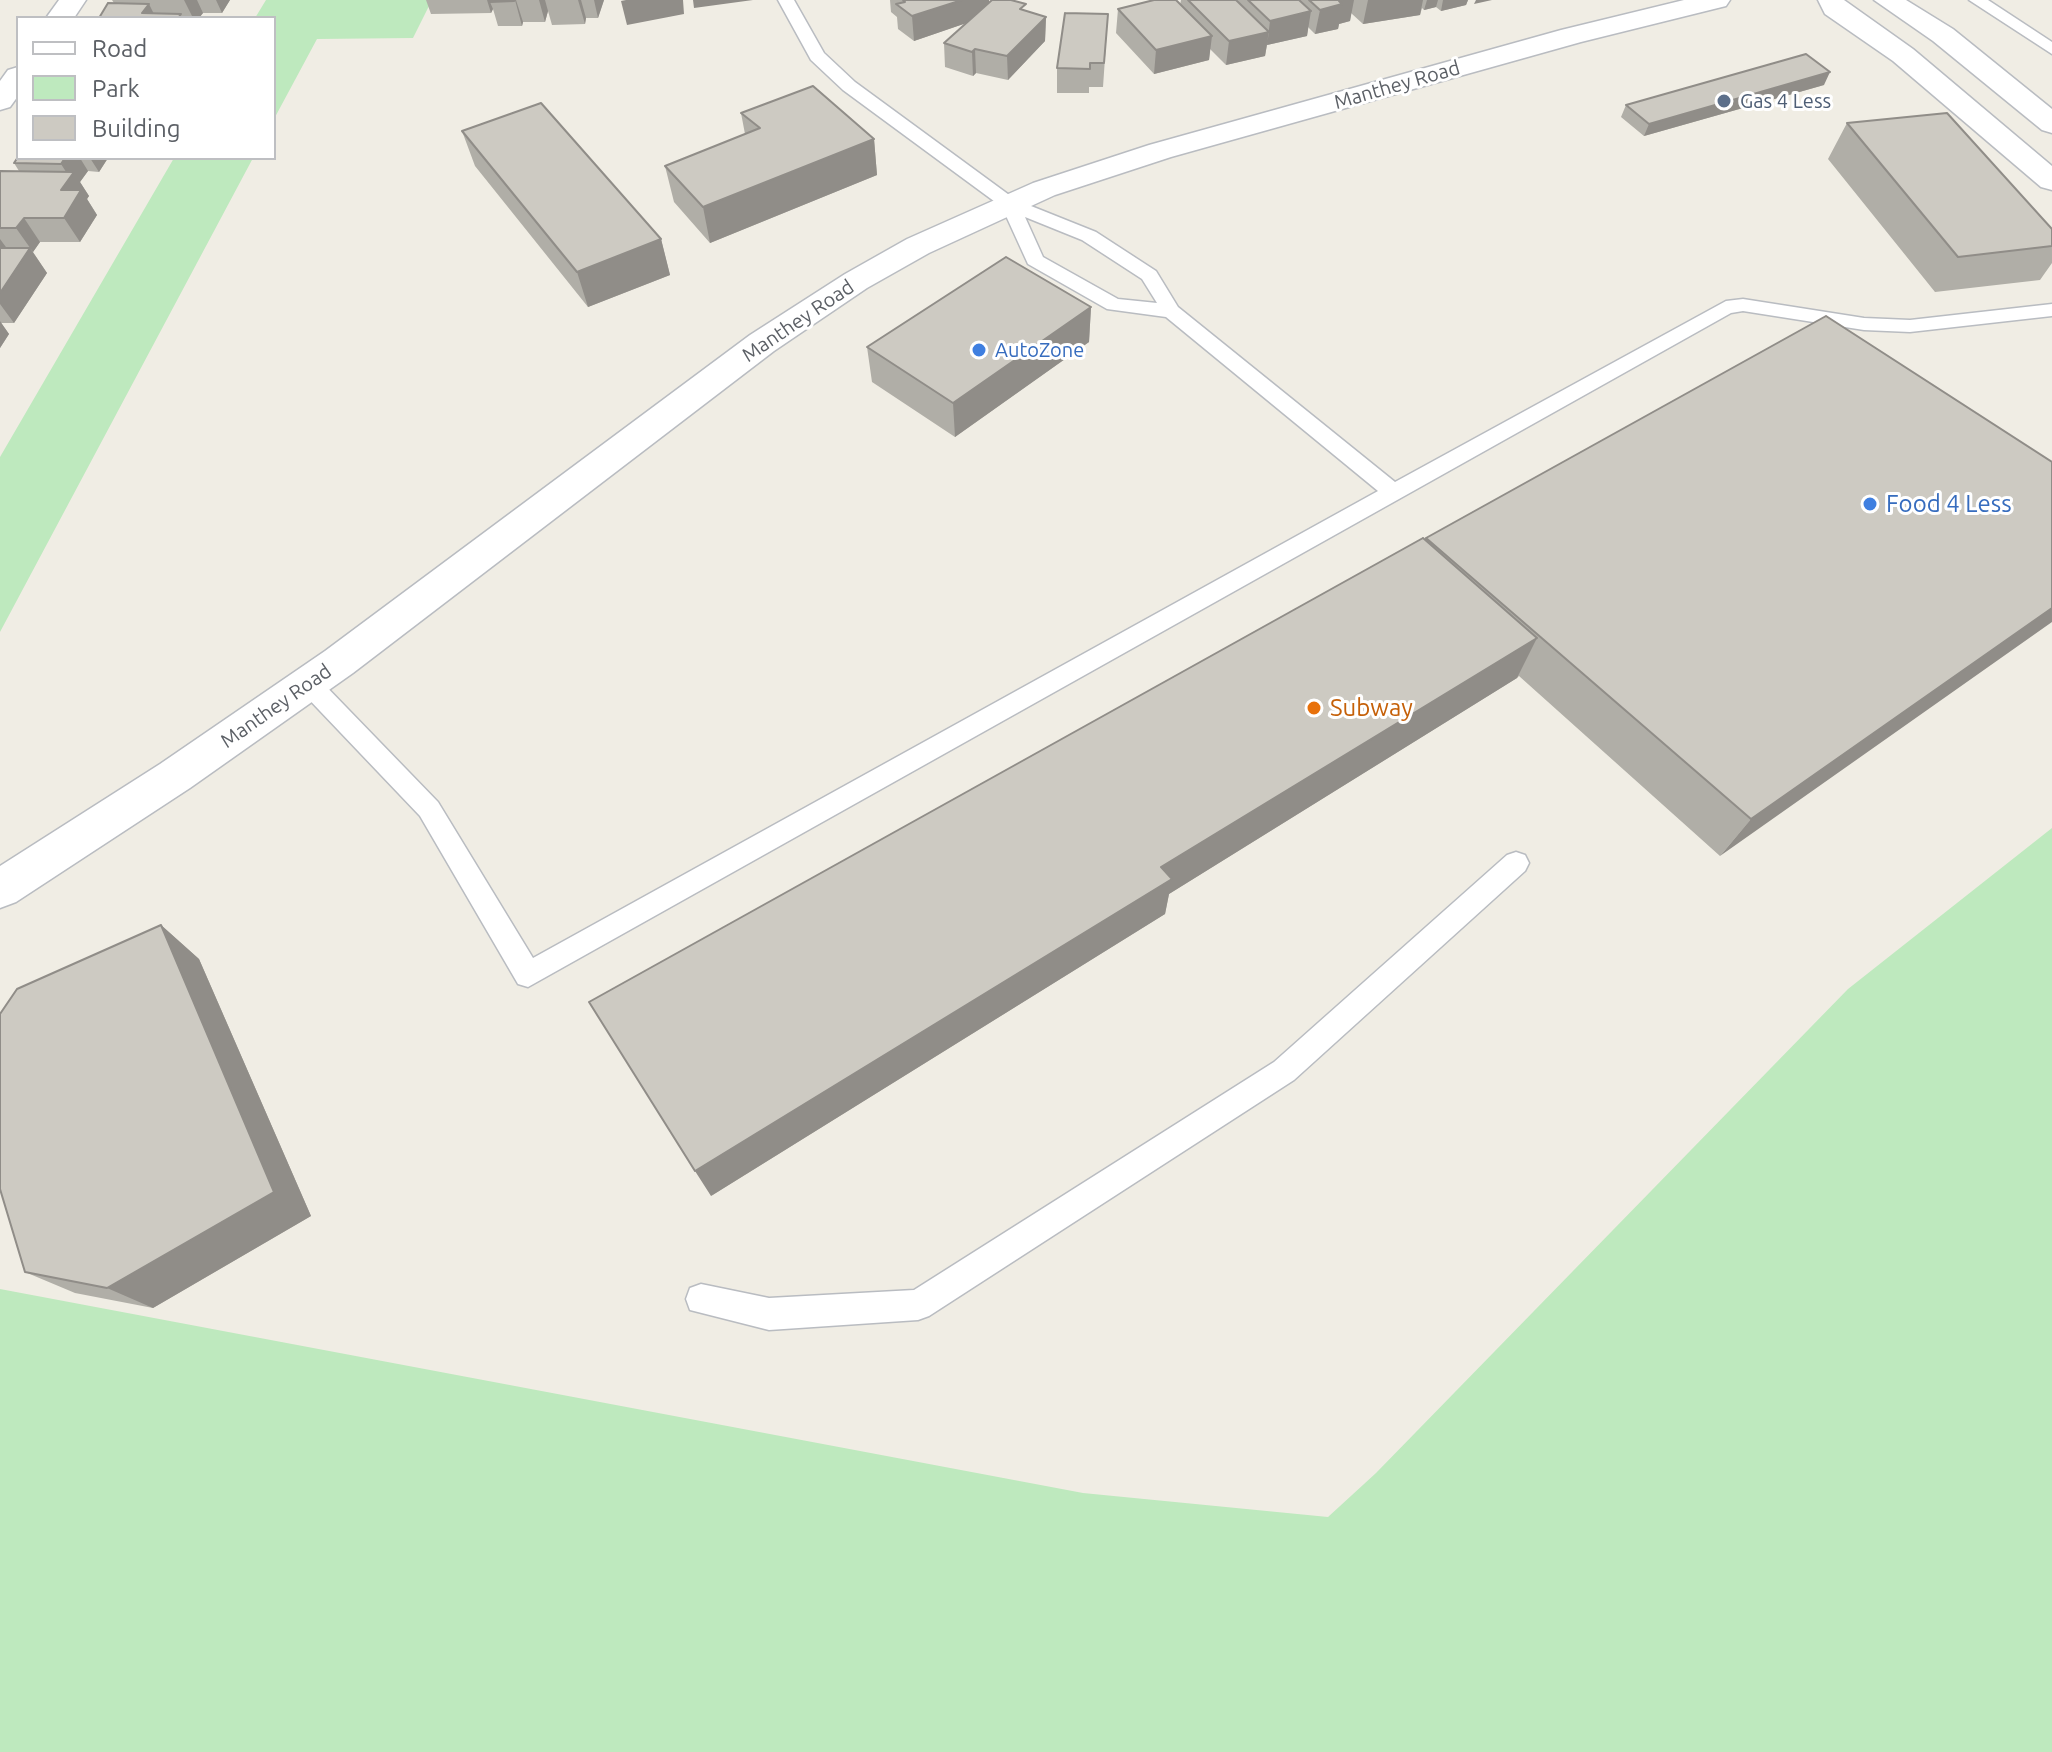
<!DOCTYPE html>
<html>
<head>
<meta charset="utf-8">
<style>
	body { margin:0 }
	#map { position:relative; width:2052px; height:1752px; overflow:hidden; background:#f0ede4; font-family:Ubuntu,sans-serif }
	canvas { display:block }
	.legend { position:absolute; left:16px; top:16px; width:260px; height:144px; box-sizing:border-box; background:#fff; border:2px solid #bebfc2; margin:0; padding:10px 14px; list-style:none; font-size:24px; color:#5c6066 }
	.legend li { display:flex; align-items:center; gap:16px; height:40px }
	.legend b { width:40px; border:2px solid #bebfc2 }
</style>
</head>
<body>
<div id="map">
<canvas width="2052" height="1752"></canvas>
<ul class="legend">
<li><b style="height:10px;background:#fff"></b>Road</li>
<li><b style="height:22px;background:#bee9be"></b>Park</li>
<li><b style="height:22px;background:#cdcac2"></b>Building</li>
</ul>
</div>
<script>
const c = document.querySelector('canvas').getContext('2d');
c.lineJoin = 'round';
function fill(path, color) {
  c.fillStyle = color;
  c.fill(path, 'evenodd');
}
function shape(rows) {
  const path = new Path2D();
  for (const r of rows) {
    path.moveTo(r[0], r[1]);
    for (let i = 2; i < r.length; i += 2) path.lineTo(r[i], r[i + 1]);
  }
  return path;
}
function stroke(path, color, width, dash) {
  c.strokeStyle = color;
  c.lineWidth = width;
  c.lineCap = dash ? 'butt' : 'round';
  c.setLineDash(dash || []);
  c.stroke(path);
}
function drawText(font, color, halo, rows, align = 'center') {
  c.font = font + ' Ubuntu,sans-serif';
  c.lineWidth = 6;
  c.setLineDash([]);
  c.textBaseline = 'middle';
  c.strokeStyle = halo;
  c.fillStyle = color;
  for (const [text, x, y, turn = 0] of rows) {
    c.save();
    c.translate(x, y);
    c.rotate((+turn || 0) * Math.PI / 180);
    c.textAlign = isNaN(turn) ? turn : align;
    if (halo) c.strokeText(text, 0, 0);
    c.fillText(text, 0, 0);
    c.restore();
  }
}
const green = shape([
	[266,0,432,0,413,38,317,39,274,119,274,18,255,18],
	[174,158,253,158,0,632,0,457],
	[2052,828,2052,1752,0,1752,0,1289,1083,1493,1328,1517,1376,1473,1848,989]
]);
const service = shape([
	[778,0,794,0,824,53,855,82,1016,200,1096,232,1156,271,1178,307,1395,482,1726,301,1743,299,1864,318,1910,320,2052,304,2052,316,1910,332,1864,330,1743,311,1731,313,528,987,518,984,420,816,300,690,296,683,300,676,316,676,438,802,533,958,1378,491,1166,317,1107,309,1028,264,1002,207,843,90,811,60,778,0],
	[1025,217,1082,240,1142,279,1157,303,1118,299,1043,257,1025,217],
	[1969,0,1988,0,2052,42,2052,54,1969,0],
	[1516,852,1525,855,1529,863,1525,871,1294,1080,929,1316,918,1320,769,1330,690,1310,686,1299,690,1288,701,1284,769,1298,914,1290,1274,1062,1507,855,1516,852]
]);
const minor = shape([
	[59,0,86,0,74,18,46,18,59,0],
	[18,67,18,96,10,107,0,110,0,81,8,70,18,67]
]);
const tertiary = shape([
	[1684,0,1730,0,1726,6,1581,42,1171,157,1055,195,929,253,867,288,774,351,353,673,190,788,16,902,0,908,0,866,160,764,325,651,750,335,845,274,907,239,1033,183,1149,145,1561,30,1684,0],
	[1818,0,1844,0,1913,49,2052,166,2052,190,2041,187,1893,61,1825,14,1818,0],
	[1874,0,1906,0,1953,29,2052,109,2052,133,2042,130,1933,41,1874,0]
]);
const wall = shape([
	[112,0,230,0,222,13,203,13,199,18,99,18,114,3],
	[426,0,604,0,598,18,586,18,585,24,552,25,548,11,545,22,523,22,522,26,498,26,493,9,491,13,431,14],
	[890,0,989,0,989,2,1026,11,1046,17,1045,41,1008,80,976,73,973,76,945,67,944,43,966,23,914,41,898,29,897,17,891,12],
	[1181,0,1468,0,1466,5,1441,11,1436,7,1424,10,1422,8,1420,15,1363,24,1351,13,1350,21,1339,24,1338,29,1315,34,1308,27,1307,36,1267,45,1265,56,1226,65,1210,49,1209,60,1154,74,1116,33,1118,9,1180,5],
	[1108,14,1103,87,1089,87,1089,93,1057,93,1057,68],
	[1824,85,1644,136,1621,117,1626,105],
	[741,113,874,139,877,175,710,243,674,202,665,166,745,134],
	[1847,123,2052,229,2052,263,2040,280,1935,292,1828,159],
	[462,131,661,239,670,275,588,307,475,166],
	[18,158,108,158,99,172,88,171,80,182,89,196,87,199,97,215,80,242,40,242,33,252,47,273,14,323,1,323,9,334,0,348,0,171,19,171,14,163],
	[1091,307,1089,342,955,437,872,382,867,347],
	[2052,462,1720,856,1519,676,1517,678,1169,894,1165,914,711,1196,1425,540,1426,538],
	[161,925,199,959,311,1216,153,1308,75,1293,25,1272]
]);
const shadedWall = shape([
	[184,0,197,0,203,13,199,18,193,18],
	[216,0,230,0,222,13],
	[487,0,496,0,490,2,493,9,491,13],
	[515,0,516,0,523,22,522,26],
	[539,0,552,0,545,0,548,11,545,22],
	[578,0,581,0,586,18,585,24],
	[594,0,604,0,598,18],
	[626,0,683,0,684,14,627,25,621,1],
	[693,0,753,0,694,8],
	[962,0,989,0,990,15,914,41,912,16],
	[1343,0,1354,0,1350,21,1339,24,1338,29,1315,34,1320,10],
	[1368,0,1423,0,1420,15,1363,24],
	[1427,0,1438,0,1436,7,1424,10],
	[1443,0,1468,0,1466,5,1441,11],
	[1476,0,1492,0,1474,4],
	[149,4,156,18,142,13],
	[1311,11,1307,36,1267,45,1270,21],
	[1046,17,1045,41,1008,80,1007,56],
	[1269,32,1265,56,1226,65,1229,41],
	[1212,36,1209,60,1154,74,1156,50],
	[975,49,976,73,973,76,972,52],
	[1830,72,1824,85,1644,136,1649,124],
	[874,139,877,175,710,243,703,207],
	[65,158,80,158,88,171,80,182,89,196,87,199,97,215,80,242,64,218,61,190,70,178,61,164],
	[90,158,108,158,99,172],
	[24,218,40,242,33,252,16,228],
	[0,239,14,258,0,265],
	[661,239,670,275,588,307,577,272],
	[30,248,47,273,14,323,0,304,0,293],
	[1091,307,1089,342,955,437,953,403],
	[0,321,9,334,0,348],
	[2052,608,2052,622,1720,856,1751,819],
	[1537,638,1517,678,1169,894,1165,914,711,1196,695,1171,1161,867],
	[161,925,199,959,311,1216,153,1308,107,1288]
]);
const building = shape([
	[491,0,515,0,514,1,490,2,491,0],
	[903,0,962,0,912,16,896,4,905,2,903,0],
	[992,0,1011,0,1026,4,1020,9,1046,17,1007,56,975,49,972,52,944,43,992,0],
	[1154,0,1176,0,1212,36,1156,50,1118,9,1154,0],
	[1188,0,1236,0,1269,32,1229,41,1188,0],
	[1248,0,1299,0,1311,11,1270,21,1248,0],
	[1309,0,1343,0,1339,1,1342,4,1320,10,1309,0],
	[108,3,149,4,142,13,181,14,178,18,99,18,108,3],
	[1065,13,1108,14,1104,63,1090,63,1090,69,1057,68,1065,13],
	[1806,54,1830,72,1649,124,1626,105,1806,54],
	[813,86,874,139,703,207,665,166,760,128,741,113,813,86],
	[541,103,661,239,577,272,462,131,541,103],
	[1947,113,2052,229,2052,246,1958,257,1847,123,1947,113],
	[18,157,18,158,65,158,61,164,14,163,18,157],
	[0,171,74,172,61,190,81,190,64,218,24,218,16,228,0,228,0,171],
	[0,248,30,248,0,293,0,248],
	[1006,257,1091,307,953,403,867,347,1006,257],
	[1826,316,2052,462,2052,608,1751,819,1426,538,1826,316],
	[1423,538,1537,638,1161,867,1172,879,695,1171,589,1002,1423,538],
	[161,925,274,1192,107,1288,25,1272,0,1189,0,1014,17,989,161,925]
]);
const markers = [
	[1724,101,8,"#5c6f8a"],
	[979,350,8,"#3f7fe0"],
	[1870,504,8,"#3f7fe0"],
	[1314,708,8,"#e8710a"]
];
const farStreetnames = [
	["Manthey Road",1397,85,-16],
	["Manthey Road",798,321,-34],
	["Manthey Road",276,706,-35]
];
const farServicenames = [
	["Gas 4 Less",1740,101]
];
const farShopnames = [
	["AutoZone",995,350]
];
const shopNames = [
	["Food 4 Less",1886,504]
];
const foodNames = [
	["Subway",1330,708]
];
fill(green, '#bee9be');
stroke(service, '#b9bcc1', 3);
stroke(minor, '#b9bcc1', 3);
stroke(tertiary, '#b9bcc1', 3);
fill(service, '#fff');
fill(minor, '#fff');
fill(tertiary, '#fff');
fill(wall, '#b0aea7');
fill(shadedWall, '#908d88');
fill(building, '#cdcac2');
stroke(building, '#908d88', 2);
for (const [x, y, r, color] of markers) {
  const dot = new Path2D();
  dot.arc(x, y, r, 0, 2 * Math.PI);
  c.fillStyle = color;
  c.fill(dot);
  stroke(dot, '#fff', 3);
}
drawText('20px', '#5c6066', '#fff', farStreetnames);
drawText('20px', '#4e5e75', '#fff', farServicenames, 'left');
drawText('20px', '#366cbe', '#fff', farShopnames, 'left');
drawText('24px', '#366cbe', '#fff', shopNames, 'left');
drawText('24px', '#c56008', '#fff', foodNames, 'left');
</script>
</body>
</html>
